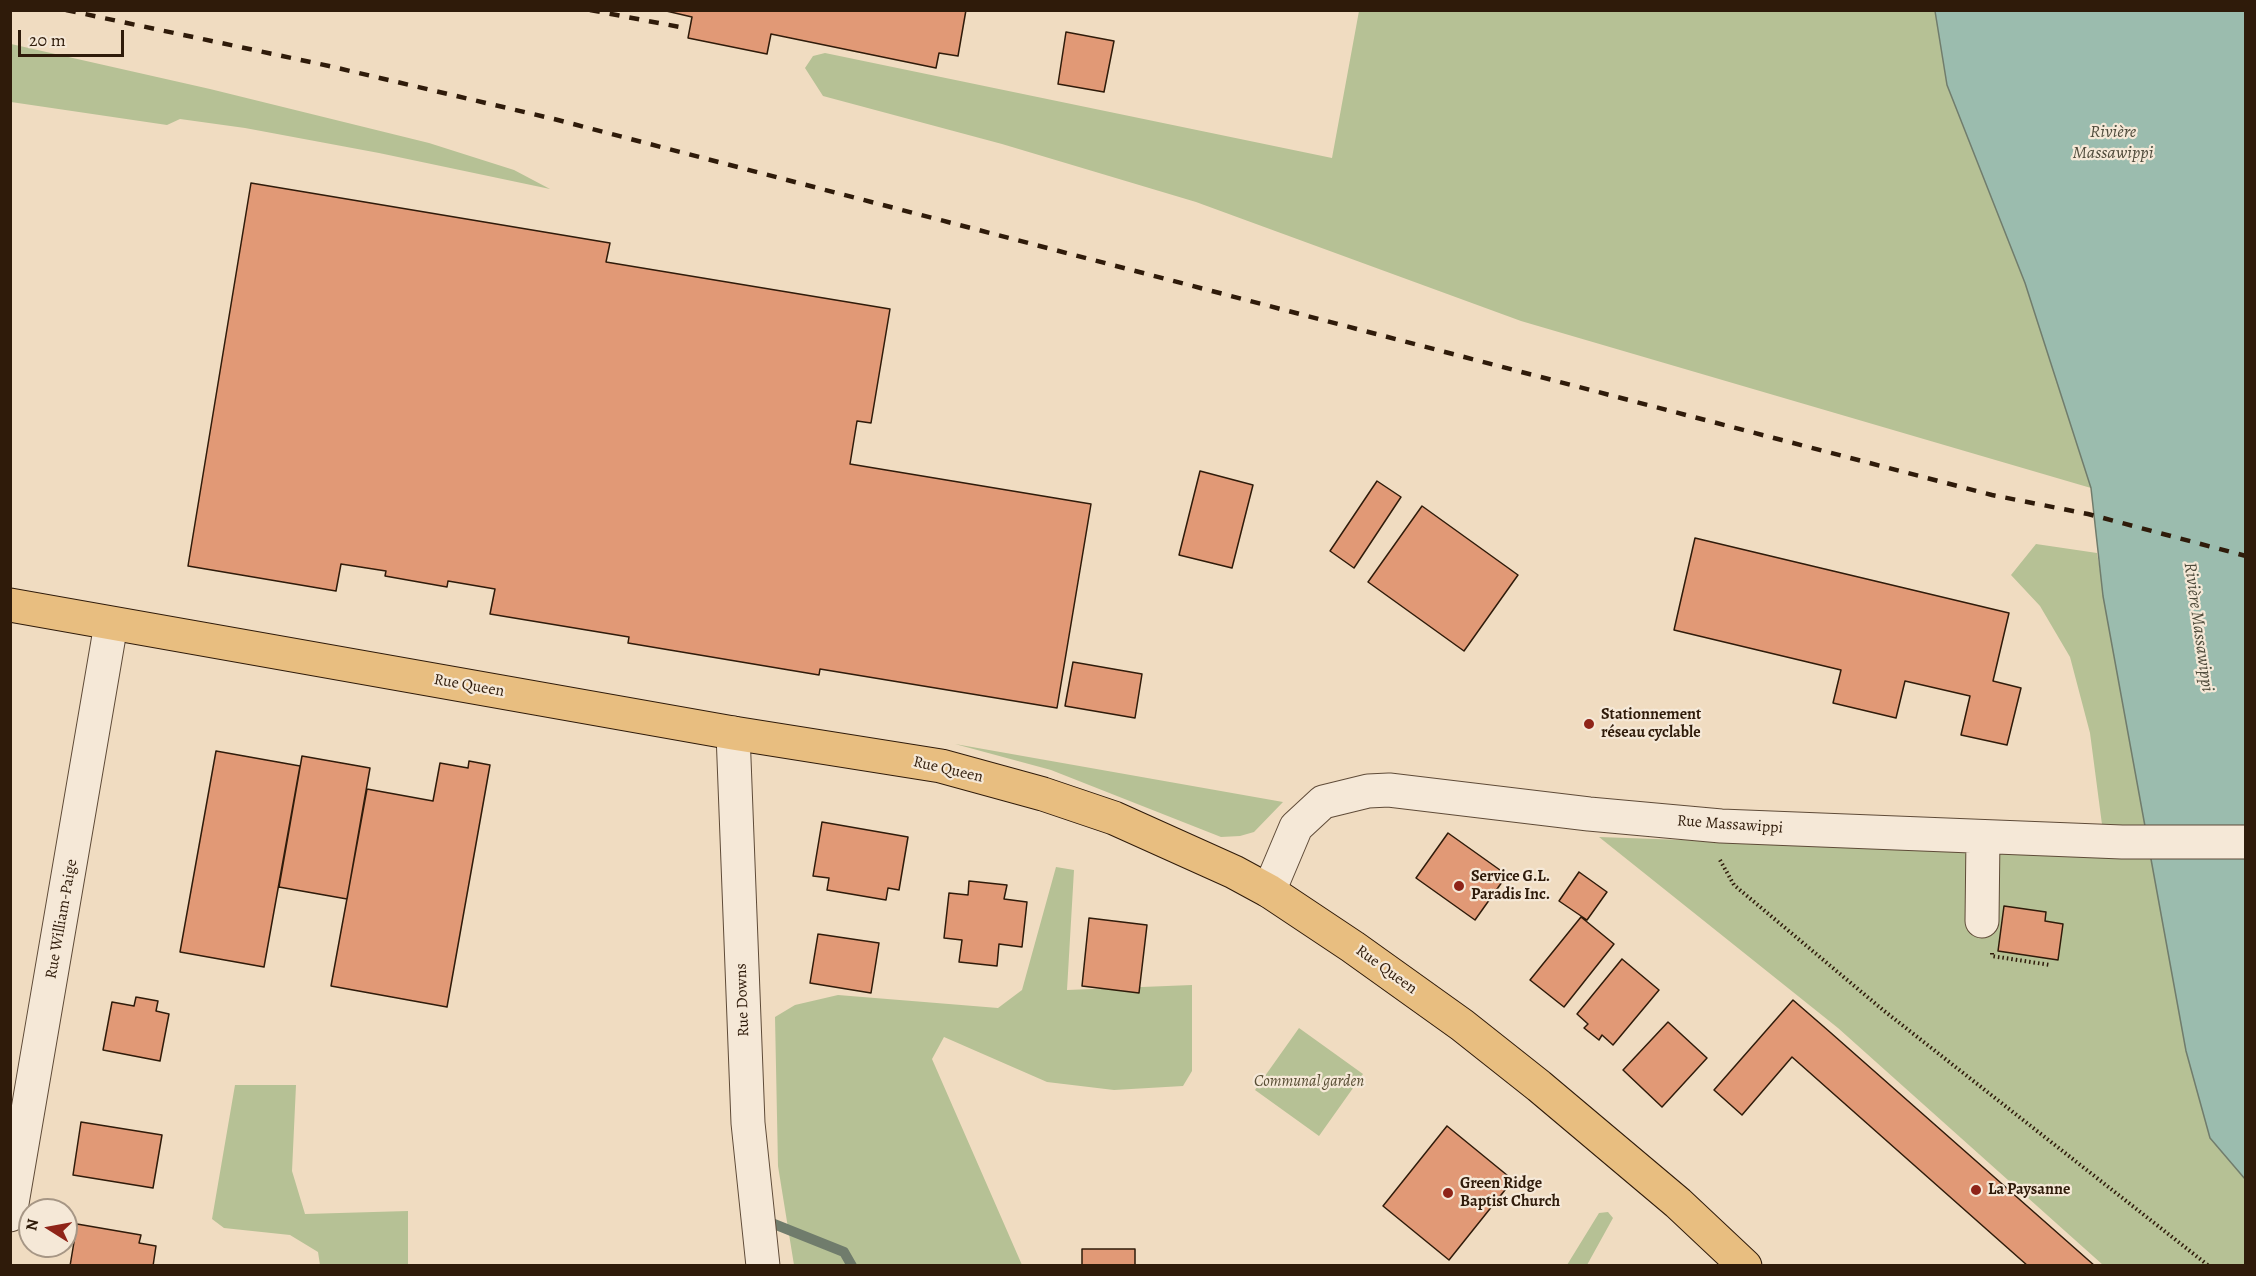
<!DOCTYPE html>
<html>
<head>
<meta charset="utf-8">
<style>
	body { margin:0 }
	#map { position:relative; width:2256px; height:1276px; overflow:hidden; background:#f0dcc1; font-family:Alegreya,serif }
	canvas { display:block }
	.frame { position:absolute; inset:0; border:12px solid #2f1b0a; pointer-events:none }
	.north { position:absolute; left:18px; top:1198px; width:60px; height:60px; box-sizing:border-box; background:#f5e8d7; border:2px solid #a69685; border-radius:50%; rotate:281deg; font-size:16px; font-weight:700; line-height:24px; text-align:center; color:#2f1b0a }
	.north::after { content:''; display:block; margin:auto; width:21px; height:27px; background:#8f2418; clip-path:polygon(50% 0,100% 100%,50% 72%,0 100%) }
	.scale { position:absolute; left:18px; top:30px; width:106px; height:27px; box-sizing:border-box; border:3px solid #2f1b0a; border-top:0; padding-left:8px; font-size:18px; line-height:21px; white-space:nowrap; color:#2f1b0a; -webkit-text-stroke:4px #f5e8d7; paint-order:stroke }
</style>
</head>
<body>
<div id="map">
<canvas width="2256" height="1276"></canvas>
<div class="frame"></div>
<div class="north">N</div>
<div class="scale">20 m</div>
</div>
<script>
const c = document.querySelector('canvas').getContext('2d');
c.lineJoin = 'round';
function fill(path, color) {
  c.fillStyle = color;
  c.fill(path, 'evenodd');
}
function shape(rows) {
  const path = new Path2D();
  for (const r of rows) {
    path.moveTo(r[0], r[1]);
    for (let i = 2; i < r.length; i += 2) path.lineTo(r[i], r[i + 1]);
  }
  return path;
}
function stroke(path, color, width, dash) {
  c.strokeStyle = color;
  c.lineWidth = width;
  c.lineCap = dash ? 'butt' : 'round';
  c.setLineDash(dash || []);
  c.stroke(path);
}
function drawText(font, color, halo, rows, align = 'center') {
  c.font = font + ' Alegreya,serif';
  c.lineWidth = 4.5;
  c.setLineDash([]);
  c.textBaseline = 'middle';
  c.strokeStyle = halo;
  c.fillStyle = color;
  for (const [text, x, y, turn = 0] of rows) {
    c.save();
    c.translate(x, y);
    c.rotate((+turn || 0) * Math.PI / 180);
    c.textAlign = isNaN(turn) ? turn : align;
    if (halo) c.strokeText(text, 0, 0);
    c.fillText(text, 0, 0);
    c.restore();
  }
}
const green = shape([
	[1359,11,1935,11,1947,85,2025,283,2091,488,1521,321,1196,202,1002,144,823,96,805,68,813,56,825,53,1332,158],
	[11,44,210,89,429,143,514,170,550,189,379,153,245,128,180,119,167,125,11,102],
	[2036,544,2097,553,2186,1051,2210,1138,2245,1179,2245,1265,2103,1265,1838,1028,1599,837,2106,855,2090,733,2070,657,2040,606,2011,575],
	[955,744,1283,802,1254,832,1240,836,1221,837,1051,770],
	[1056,867,1074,870,1067,990,1192,985,1192,1071,1183,1086,1114,1090,1047,1082,944,1037,932,1059,1022,1265,794,1265,778,1166,775,1017,795,1005,838,995,998,1008,1022,990],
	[1299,1028,1363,1074,1319,1136,1255,1090],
	[235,1085,296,1085,292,1171,305,1214,408,1211,408,1265,320,1265,318,1252,290,1235,224,1228,212,1219],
	[1608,1212,1613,1218,1587,1265,1567,1265,1599,1213]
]);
const water = shape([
	[1935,11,2245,11,2245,1179,2210,1138,2186,1051,2103,596,2091,488,2025,283,1947,85,1935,11]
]);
const stream = shape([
	[764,1220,844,1252,852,1266]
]);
const building = shape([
	[662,10,966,10,958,56,939,53,936,68,771,34,767,54,688,38,692,17,662,10],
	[1066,32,1114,41,1104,92,1058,84,1066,32],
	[251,183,610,243,606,262,890,309,871,423,857,421,850,464,1091,504,1057,708,820,669,819,675,628,643,629,637,490,614,495,589,448,581,447,587,385,576,386,571,341,564,336,591,188,566,251,183],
	[1200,471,1253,485,1232,568,1179,555,1200,471],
	[1377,481,1401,497,1354,568,1330,551,1377,481],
	[1422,506,1518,575,1464,651,1368,582,1422,506],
	[1695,538,2009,613,1993,681,2021,688,2007,745,1961,735,1970,696,1905,681,1896,718,1833,703,1841,670,1674,630,1695,538],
	[1073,662,1142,674,1135,718,1065,706,1073,662],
	[216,751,300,766,264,967,180,952,216,751],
	[302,756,370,768,347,899,279,887,302,756],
	[469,761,490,765,447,1007,331,986,367,789,433,801,440,763,468,768,469,761],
	[822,822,908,837,899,890,888,888,886,900,827,890,829,878,813,876,822,822],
	[1448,833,1507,875,1475,920,1416,878,1448,833],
	[1579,872,1607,892,1587,920,1559,901,1579,872],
	[969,881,1007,885,1004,899,1027,902,1022,947,999,944,997,966,959,962,962,940,944,938,949,893,968,895,969,881],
	[2004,906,2046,912,2045,921,2063,924,2058,960,1998,951,2004,906],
	[1581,917,1614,944,1564,1007,1530,980,1581,917],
	[1089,918,1147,925,1139,993,1082,986,1089,918],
	[818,934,879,943,871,993,810,983,818,934],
	[1622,959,1659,990,1613,1045,1602,1035,1599,1040,1584,1028,1588,1024,1577,1014,1622,959],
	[136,997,158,1001,156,1011,169,1014,160,1061,103,1050,112,1002,134,1006,136,997],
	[1793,1000,1831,1033,2095,1266,2028,1266,1792,1057,1742,1115,1714,1090,1793,1000],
	[1668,1022,1707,1058,1662,1107,1623,1070,1668,1022],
	[81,1122,162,1135,153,1188,73,1175,81,1122],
	[1447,1126,1513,1180,1449,1260,1383,1206,1447,1126],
	[77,1224,141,1235,139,1243,156,1246,153,1266,70,1266,77,1224],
	[1082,1249,1135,1249,1135,1266,1082,1266,1082,1249]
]);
const path = shape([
	[1720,860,1734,885,1883,1010,2209,1266],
	[1992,953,1992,956,2050,965]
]);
const minor = shape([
	[733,733,748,1123,763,1266],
	[1269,891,1296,827,1323,802,1368,791,1389,790,1589,814,1721,826,2122,842,2246,842],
	[1982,921,1983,837],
	[10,1215,111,624]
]);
const major = shape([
	[10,605,733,733,941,766,1043,794,1114,818,1234,872,1269,891,1353,947,1462,1025,1539,1086,1678,1203,1745,1266]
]);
const rail = shape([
	[66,10,329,66,554,119,1992,495,2088,514,2246,556],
	[590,10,685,28]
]);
const markers = [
	[1589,724,6,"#8f2418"],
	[1459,886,6,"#8f2418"],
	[1976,1190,6,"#8f2418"],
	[1448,1193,6,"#8f2418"]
];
const streetNames = [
	["Rue Queen",469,686,10],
	["Rue Queen",948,770,13],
	["Rue Massawippi",1730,825,4],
	["Rue William-Paige",62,919,-80],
	["Rue Queen",1386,970,36],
	["Rue Downs",743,1000,-92]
];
const poiNames = [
	["Stationnement",1601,715],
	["réseau cyclable",1601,733],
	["Service G.L.",1471,877],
	["Paradis Inc.",1471,895],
	["Green Ridge",1460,1184],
	["Baptist Church",1460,1202],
	["La Paysanne",1988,1190]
];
const parkNames = [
	["Communal garden",1309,1082]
];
const waterNames = [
	["Rivière",2113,133],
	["Massawippi",2113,154],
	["Rivière Massawippi",2198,627,82]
];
fill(green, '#b6c195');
fill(water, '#9bbcae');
stroke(water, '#707c6c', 1.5);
stroke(stream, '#707c6c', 10);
fill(building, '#e19976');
stroke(building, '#2f1b0a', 1.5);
stroke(minor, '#5f4b38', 35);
stroke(major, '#2f1b0a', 35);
stroke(path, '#2f1b0a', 4, [1.5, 3]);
stroke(minor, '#f5e8d7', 33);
stroke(major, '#e8be80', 33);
stroke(rail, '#2f1b0a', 4.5, [10, 10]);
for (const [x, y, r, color] of markers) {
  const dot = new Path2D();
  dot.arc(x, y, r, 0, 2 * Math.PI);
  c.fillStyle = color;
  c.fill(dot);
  stroke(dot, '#f5e8d7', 2);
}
drawText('16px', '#2f1b0a', '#f5e8d7', streetNames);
drawText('bold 16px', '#2f1b0a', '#f5e8d7', poiNames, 'left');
drawText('italic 16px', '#584d34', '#f5e8d7', parkNames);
drawText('italic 18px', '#4f4b3b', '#f5e8d7', waterNames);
</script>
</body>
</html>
